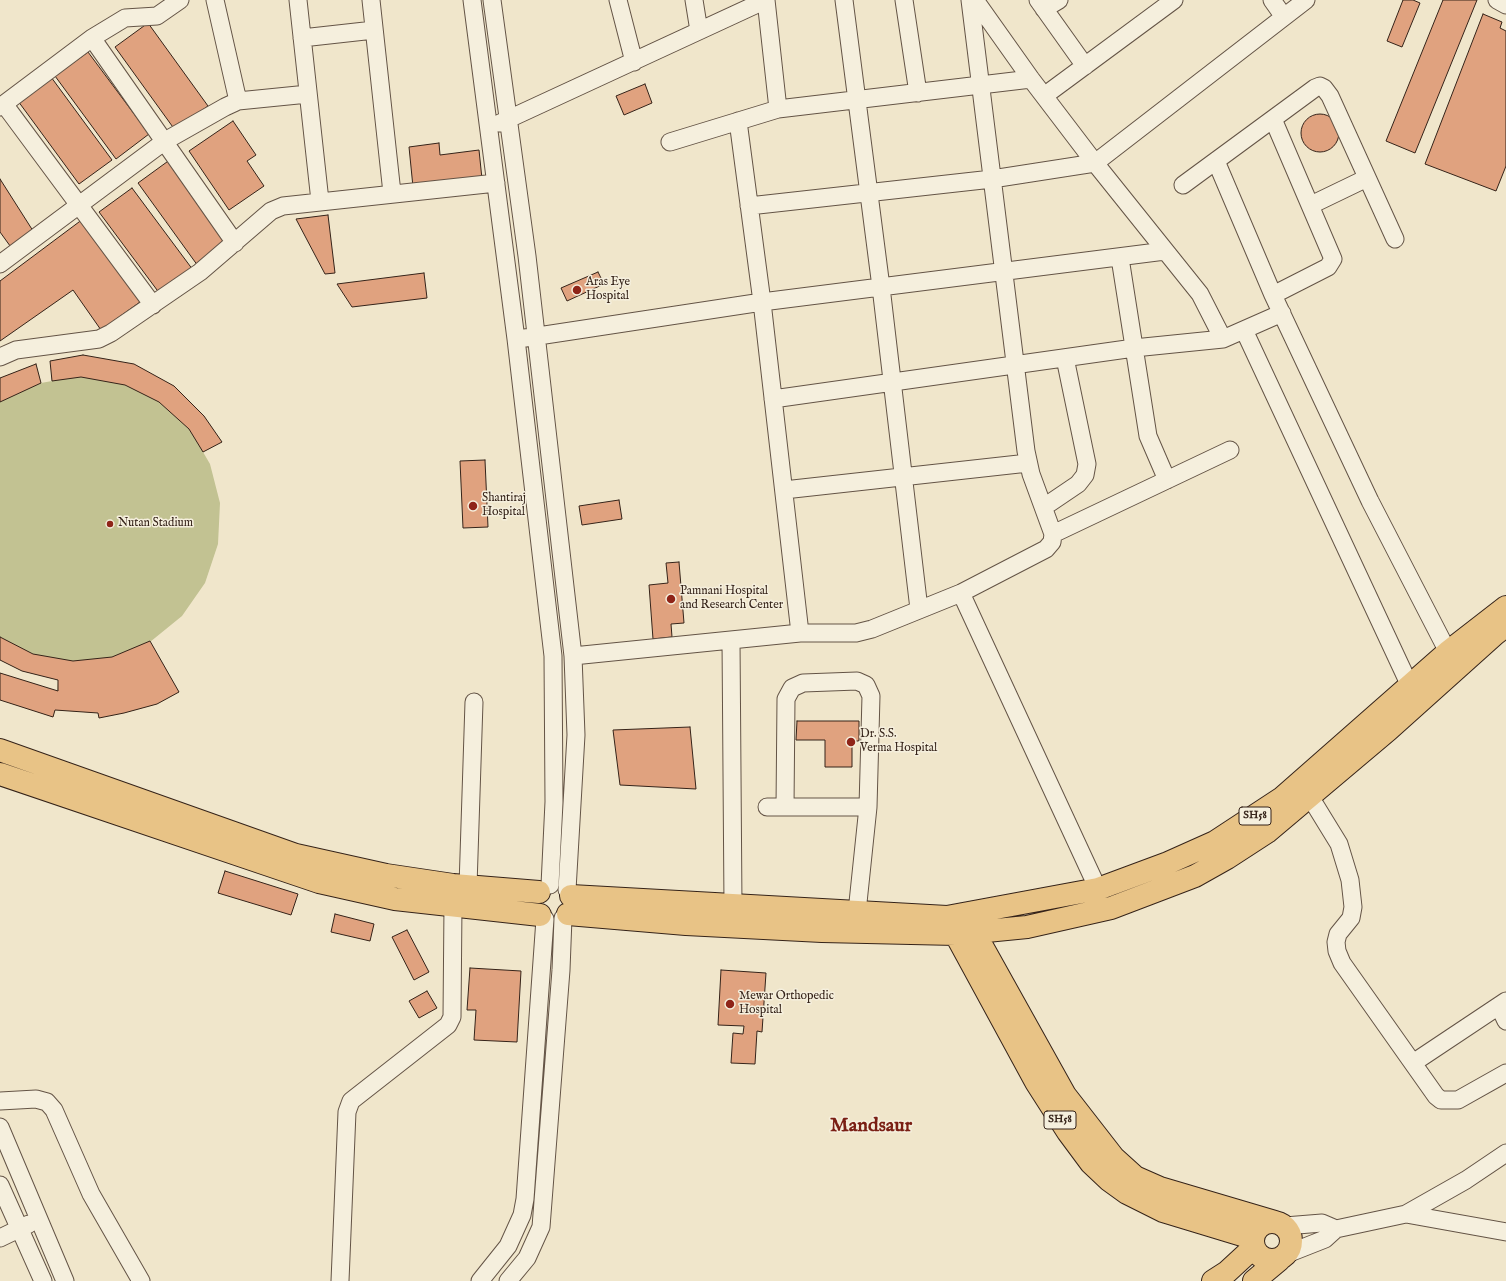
<!DOCTYPE html>
<html>
<head>
<meta charset="utf-8">
<style>
	body { margin:0 }
	canvas { display:block; background:#f0e6cb }
</style>
</head>
<body>
<canvas width="1506" height="1281"></canvas>
<script>
const c = document.querySelector('canvas').getContext('2d');
c.lineJoin = 'round';
function fill(path, color) {
  c.fillStyle = color;
  c.fill(path, 'evenodd');
}
function shape(rows) {
  const path = new Path2D();
  for (const r of rows) {
    if (r.length === 3) {
      path.moveTo(r[0] + r[2], r[1]);
      path.arc(r[0], r[1], r[2], 0, 2 * Math.PI);
      continue;
    }
    path.moveTo(r[0], r[1]);
    for (let i = 2; i < r.length; i += 2) path.lineTo(r[i], r[i + 1]);
  }
  return path;
}
function stroke(path, color, width, dash) {
  c.strokeStyle = color;
  c.lineWidth = width;
  c.lineCap = dash ? 'butt' : 'round';
  c.setLineDash(dash || []);
  c.stroke(path);
}
function drawText(font, color, halo, rows, align = 'center') {
  c.font = font + ' "IM FELL English",serif';
  c.lineWidth = 3;
  c.setLineDash([]);
  c.textBaseline = 'middle';
  c.strokeStyle = halo;
  c.fillStyle = color;
  for (const [text, x, y, turn = 0] of rows) {
    c.save();
    c.translate(x, y);
    c.rotate((+turn || 0) * Math.PI / 180);
    c.textAlign = isNaN(turn) ? turn : align;
    if (halo) c.strokeText(text, 0, 0);
    c.fillText(text, 0, 0);
    c.restore();
  }
}
const green = shape([
	[83,355,174,386,204,416,222,442,203,452,210,464,220,503,218,544,205,583,182,616,150,642,179,692,157,704,124,713,99,718,98,713,55,710,53,717,0,700,0,673,57,691,58,680,22,671,0,660,0,378,36,364,41,383,52,381,50,361]
]);
const building = shape([
	[1403,0,1413,0,1420,3,1402,47,1387,41,1403,0],
	[1443,0,1477,0,1415,153,1386,141,1443,0],
	[1483,14,1502,22,1500,28,1506,31,1506,166,1496,191,1425,164,1483,14],
	[148,23,208,106,175,130,115,47,148,23],
	[88,52,149,134,116,159,55,76,88,52],
	[51,77,112,160,79,184,18,101,51,77],
	[645,84,652,103,624,115,616,96,645,84],
	[1320,133,19],
	[233,121,256,155,247,161,264,186,229,210,189,151,233,121],
	[439,143,440,155,479,150,482,179,413,187,409,147,439,143],
	[171,159,231,242,198,266,138,183,171,159],
	[0,179,35,234,13,250,0,232,0,179],
	[132,188,193,270,160,294,99,212,132,188],
	[328,215,335,273,325,274,296,219,328,215],
	[83,219,140,302,101,330,73,290,0,341,0,281,83,219],
	[598,272,604,284,567,301,561,288,598,272],
	[424,273,427,298,352,307,337,284,424,273],
	[83,355,134,364,174,386,204,416,222,442,203,452,189,429,159,402,125,385,81,377,52,381,50,361,83,355],
	[36,364,41,383,0,402,0,378,36,364],
	[485,460,488,527,463,528,460,461,485,460],
	[619,500,622,519,582,525,579,506,619,500],
	[679,562,684,623,671,624,672,637,653,639,649,585,668,583,666,563,679,562],
	[0,637,33,654,73,661,112,657,150,641,179,692,157,704,124,713,99,718,98,713,55,710,53,717,0,700,0,673,58,691,58,680,22,671,0,660,0,637],
	[797,721,859,721,859,741,852,741,852,767,825,767,825,740,796,740,797,721],
	[690,727,696,789,620,785,613,730,690,727],
	[225,871,298,894,291,915,218,893,225,871],
	[335,914,374,924,370,941,331,932,335,914],
	[407,930,429,972,414,980,392,937,407,930],
	[470,968,521,971,517,1042,474,1040,476,1010,467,1010,470,968],
	[721,970,766,973,762,1032,757,1031,755,1064,731,1063,733,1033,743,1034,744,1026,718,1025,721,970],
	[427,991,437,1008,419,1018,409,1001,427,991]
]);
const minor = shape([
	[215,0,238,101],
	[298,0,320,201],
	[371,0,392,193],
	[472,0,516,339,553,656,554,802,550,885],
	[492,0,527,256,573,656,576,735,567,890],
	[618,0,634,62],
	[694,0,699,31],
	[766,0,778,109],
	[844,0,881,287,919,609],
	[904,0,918,93],
	[975,0,1031,79,1095,163,1200,294,1223,339],
	[1038,0,1085,66],
	[1272,0,1284,17],
	[1497,0,1506,5],
	[1044,9,1059,0],
	[92,38,235,243],
	[302,38,374,30],
	[1044,96,1174,0],
	[4,104,153,305],
	[0,107,92,38,125,18,157,16,180,0],
	[738,121,762,302,800,633],
	[500,123,766,0],
	[670,142,778,109,1031,79],
	[1216,161,1273,295,1370,501,1448,652],
	[1183,185,1315,88,1320,86,1324,88,1330,96,1395,239],
	[1311,205,1367,178],
	[749,206,992,179,1095,163,1306,0],
	[1120,258,1148,436,1167,480],
	[0,264,165,141,225,107,238,101,308,94],
	[1273,295,1328,267,1333,259,1273,119],
	[1244,330,1410,686],
	[525,338,762,302,1165,251],
	[0,357,16,350,99,339,111,333,200,272,271,211,283,206,496,183],
	[773,399,1134,348,1223,339,1282,313],
	[784,490,1028,463],
	[1044,507,1078,484,1085,475,1087,464,1065,358],
	[1053,534,1230,450],
	[961,593,1098,889],
	[731,640,733,906],
	[573,656,800,633,856,633,872,629,961,593,1046,549,1052,542,1053,534,1031,474,1026,451,970,0],
	[1304,787,1339,844,1350,880,1353,907,1351,918,1338,934,1336,942,1337,951,1342,963,1436,1096,1441,1100,1458,1100,1506,1073],
	[767,807,868,807],
	[785,807,786,699,792,688,803,683,857,681,866,685,871,696,868,807,857,912],
	[468,886,474,702],
	[1499,1006,1506,1021],
	[1413,1063,1506,1001],
	[0,1101,36,1099,47,1102,54,1110,91,1194,141,1281],
	[0,1127,65,1281],
	[0,1185,43,1281],
	[1406,1214,1506,1232],
	[1285,1226,1322,1223,1336,1229],
	[0,1238,29,1224],
	[1287,1254,1325,1239,1336,1229,1406,1214,1466,1180,1506,1153],
	[340,1281,347,1112,351,1101,448,1025,452,1017,453,905],
	[480,1281,508,1246,522,1215,525,1199,545,919],
	[508,1281,527,1258,541,1227,561,970,563,918]
]);
const major = shape([
	[0,750,296,855,386,875,453,885,539,892],
	[0,774,319,882,395,899,540,915],
	[571,896,947,917,1098,889,1168,863,1215,842,1282,798,1448,652,1506,607],
	[568,914,686,924,822,931,956,934,1027,927,1111,908,1195,876,1227,858,1267,832,1388,730,1495,634,1506,626],
	[968,921,1065,1095,1114,1158,1135,1177,1160,1188,1275,1222],
	[949,922,1036,1082,1068,1132,1091,1163,1109,1180,1127,1193,1163,1211,1252,1238],
	[1272,1241,19],
	[1213,1281,1227,1272,1253,1248],
	[1254,1281,1279,1260]
]);
const markers = [
	[577,290,5,"#8f2418"],
	[473,506,5,"#8f2418"],
	[110,524,4,"#8f2418"],
	[671,599,5,"#8f2418"],
	[851,742,5,"#8f2418"],
	[730,1004,5,"#8f2418"]
];
const shields = [
	[1255,816,32],
	[1060,1120,32]
];
const shieldNames = [
	["SH58",1255,816],
	["SH58",1060,1120]
];
const poiNames = [
	["Aras Eye",586,283],
	["Hospital",586,297],
	["Shantiraj",482,499],
	["Hospital",482,513],
	["Nutan Stadium",118,524],
	["Pamnani Hospital",680,592],
	["and Research Center",680,606],
	["Dr. S.S.",860,735],
	["Verma Hospital",860,749],
	["Mewar Orthopedic",739,997],
	["Hospital",739,1011]
];
const townNames = [
	["Mandsaur",871,1127]
];
fill(green, '#c2c292');
fill(building, '#e0a27f');
stroke(building, '#352319', 1);
stroke(minor, '#645446', 19);
stroke(major, '#352319', 24);
stroke(minor, '#f5efdd', 17);
stroke(major, '#e8c386', 22);
for (const [x, y, r, color] of markers) {
  const dot = new Path2D();
  dot.arc(x, y, r, 0, 2 * Math.PI);
  c.fillStyle = color;
  c.fill(dot);
  stroke(dot, '#f5efdd', 1.5);
}
for (const [x, y, w] of shields) {
  const box = new Path2D();
  box.roundRect(x - w / 2, y - 9, w, 18, 3);
  c.fillStyle = '#f5efdd';
  c.fill(box);
  stroke(box, '#352319', 1);
}
drawText('bold 11px', '#352319', null, shieldNames);
drawText('12px', '#352319', '#f5efdd', poiNames, 'left');
drawText('bold 20px', '#7a1f14', '#f5efdd', townNames);
</script>
</body>
</html>
